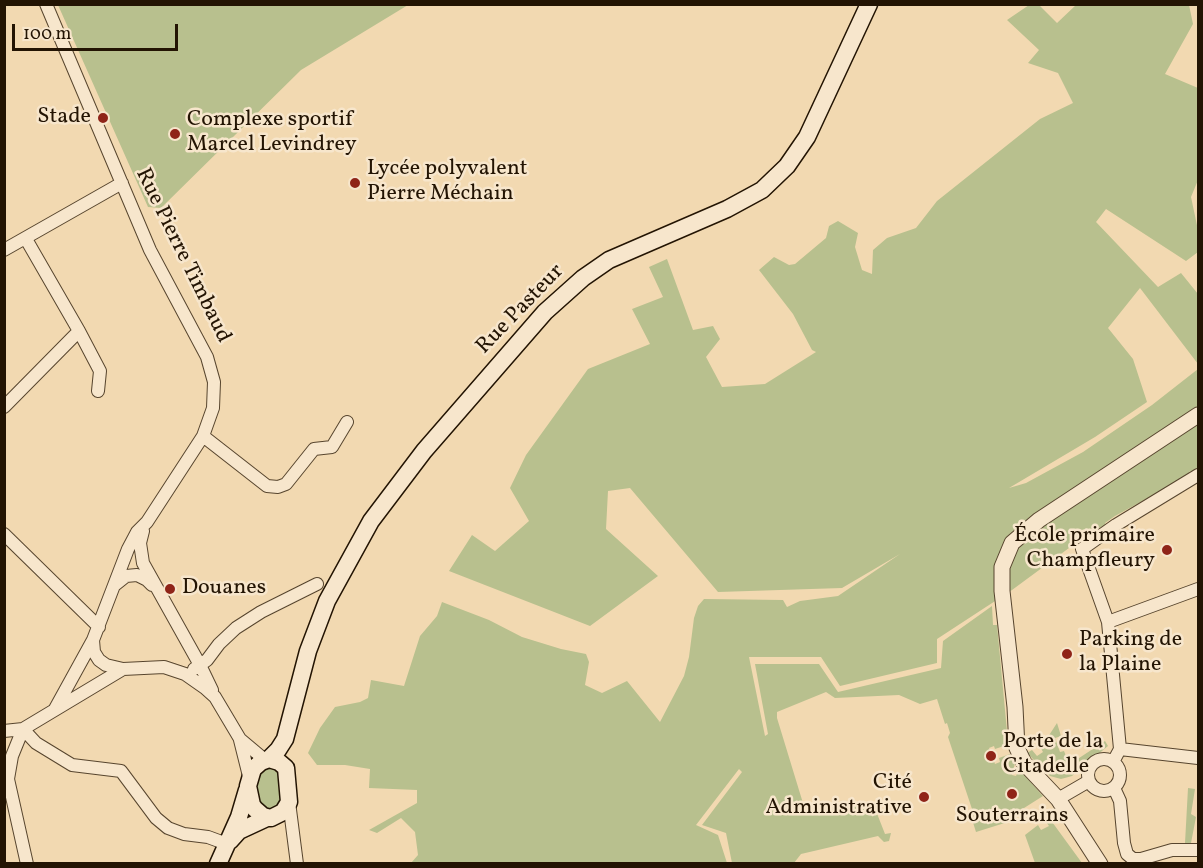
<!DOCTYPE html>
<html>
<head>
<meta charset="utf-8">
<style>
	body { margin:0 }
	#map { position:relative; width:1203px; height:868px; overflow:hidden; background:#f2d9b1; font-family:Vollkorn,serif }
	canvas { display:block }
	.frame { position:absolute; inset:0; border:6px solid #231403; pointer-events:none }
	.scale { position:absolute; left:12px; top:24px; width:166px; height:27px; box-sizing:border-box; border:3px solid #231403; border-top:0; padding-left:8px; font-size:18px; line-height:21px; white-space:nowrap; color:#231403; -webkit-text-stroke:4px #f7e6cc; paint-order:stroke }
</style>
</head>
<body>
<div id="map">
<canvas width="1203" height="868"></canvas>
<div class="frame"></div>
<div class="scale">100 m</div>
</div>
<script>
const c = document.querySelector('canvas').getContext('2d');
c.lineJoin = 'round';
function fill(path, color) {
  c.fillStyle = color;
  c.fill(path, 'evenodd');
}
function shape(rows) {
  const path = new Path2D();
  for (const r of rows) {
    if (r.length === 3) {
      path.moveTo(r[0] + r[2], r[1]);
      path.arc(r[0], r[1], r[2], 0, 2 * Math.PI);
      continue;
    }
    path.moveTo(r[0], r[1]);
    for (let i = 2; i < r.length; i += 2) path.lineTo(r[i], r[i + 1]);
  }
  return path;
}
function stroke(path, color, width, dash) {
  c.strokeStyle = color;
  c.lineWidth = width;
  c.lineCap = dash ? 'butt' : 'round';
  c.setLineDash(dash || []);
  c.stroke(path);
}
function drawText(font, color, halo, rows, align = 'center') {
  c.font = font + ' Vollkorn,serif';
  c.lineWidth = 5;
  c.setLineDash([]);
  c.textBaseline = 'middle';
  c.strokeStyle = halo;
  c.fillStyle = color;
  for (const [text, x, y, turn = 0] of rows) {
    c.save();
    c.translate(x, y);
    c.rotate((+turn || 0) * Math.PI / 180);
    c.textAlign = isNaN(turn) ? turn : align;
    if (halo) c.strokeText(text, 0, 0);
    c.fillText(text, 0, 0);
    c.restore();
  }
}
const green = shape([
	[58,5,408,5,301,70,161,208,148,207],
	[1029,5,1039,5,1057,23,1076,5,1189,5,1193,24,1165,74,1198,88,1198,180,1191,197,1198,230,1198,252,1186,261,1106,209,1096,222,1158,287,1181,273,1198,294,1198,364,1140,288,1108,328,1133,359,1147,402,1095,437,1009,488,1026,483,1083,452,1152,405,1198,369,1198,470,1192,473,1191,471,1189,472,1190,475,1115,516,1105,523,1106,525,1099,528,1099,530,1069,548,1012,590,937,639,937,663,840,686,821,657,749,657,765,736,768,734,755,664,819,664,838,692,941,668,943,641,992,606,993,625,997,625,1008,742,1007,745,995,749,994,746,989,748,995,764,1000,762,999,758,1010,754,1015,763,1012,775,1016,776,1019,769,1043,796,1013,815,1011,821,976,832,970,813,973,812,948,737,950,733,947,723,945,724,937,699,920,704,899,695,835,698,826,692,777,712,777,718,806,813,842,802,852,806,880,806,881,809,876,811,885,834,891,833,889,841,884,842,878,836,801,854,794,863,732,863,726,833,702,825,742,772,739,769,696,825,718,835,727,863,411,863,418,855,415,832,401,818,377,833,369,830,417,803,417,790,369,788,370,769,345,765,317,765,308,753,320,728,335,707,360,702,368,698,371,680,404,686,420,636,437,616,442,602,489,620,522,637,561,649,586,654,589,662,585,685,602,693,627,681,660,722,684,676,689,657,694,618,698,606,704,599,783,600,787,607,800,601,838,596,900,554,842,588,718,592,630,488,608,491,606,529,658,576,590,626,449,571,472,535,495,551,529,521,510,488,526,455,588,369,650,344,632,309,663,297,649,267,667,259,693,330,713,326,720,339,706,357,722,387,765,384,816,352,812,350,793,314,759,270,774,257,789,265,795,264,826,238,829,226,838,221,858,233,855,247,862,270,872,274,873,250,887,238,916,228,937,201,1040,119,1073,103,1058,73,1028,63,1039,50,1007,20],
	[1057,723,1061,736,1055,738,1060,752,1064,751,1066,756,1073,762,1105,741,1108,746,1072,776,1061,779,1050,776,1027,753,1032,750,1037,756,1043,752,1039,745,1044,743],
	[261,766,280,768,284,804,267,812,254,797,254,784],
	[1188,788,1195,789,1191,814,1196,817,1191,843,1185,843],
	[1047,815,1082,863,1035,863,1025,835,1038,825,1041,830,1049,826,1044,819]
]);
const minor = shape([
	[46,4,150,250,207,357,214,382,213,408,203,436,147,522,137,532,128,549,93,640,55,709],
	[4,250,122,183],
	[79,331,100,371,98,391],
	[4,407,79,331,26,239],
	[203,436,267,486,278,487,286,484,314,449,332,447,347,422],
	[143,531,140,543,143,563,200,665,212,690],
	[4,534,99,627],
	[116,584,126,576,137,575,147,580,152,585],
	[1108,622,1198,589],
	[93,640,94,652,99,660,106,665,123,669],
	[194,669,207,660,219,644,236,628,261,612,317,584],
	[23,729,36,743,72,765,121,771,156,818,168,828,184,834,208,837,227,844],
	[4,731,23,729,123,669,164,667,185,674,205,688,215,697,240,739,265,760],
	[240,740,250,780],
	[1120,749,1198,758],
	[1104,775,16],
	[1113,762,1120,749,1108,622,1082,549,1116,525,1198,475],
	[4,772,8,779,27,864],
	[8,779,12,756,23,729],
	[1114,788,1120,801,1124,843,1127,854,1133,859,1141,859,1172,850,1198,850],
	[1058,799,1089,781],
	[289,802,297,864]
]);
const tertiary = shape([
	[1100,864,1058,799,1024,763,1017,748,1015,707,1002,591,1002,567,1012,543,1039,520,1198,415]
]);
const secondary = shape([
	[269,759,278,750,285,739,308,651,327,601,371,521,424,451,545,312,583,278,609,260,727,209,762,190,787,166,807,137,869,4],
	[269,759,279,762,286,768,289,802,283,812,271,818,263,816,255,809,252,805,248,786,253,769,261,762,269,759],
	[230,841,239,831,267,818],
	[218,864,239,817,247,790]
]);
const markers = [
	[103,118,6,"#8f2418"],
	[175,134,6,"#8f2418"],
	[355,183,6,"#8f2418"],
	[1167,550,6,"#8f2418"],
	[170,589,6,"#8f2418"],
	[1067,654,6,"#8f2418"],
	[991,756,6,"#8f2418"],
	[1012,794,6,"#8f2418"],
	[924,797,6,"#8f2418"]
];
const poiNames = [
	["Stade",91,118,"right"],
	["Complexe sportif",187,121],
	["Marcel Levindrey",187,146],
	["Lycée polyvalent",367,170],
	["Pierre Méchain",367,195],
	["École primaire",1155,537,"right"],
	["Champfleury",1155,562,"right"],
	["Douanes",182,589],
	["Parking de",1079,641],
	["la Plaine",1079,666],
	["Porte de la",1003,743],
	["Citadelle",1003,768],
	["Cité",912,784,"right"],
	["Administrative",912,809,"right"],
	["Souterrains",1012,817,"center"]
];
const streetNames = [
	["Rue Pierre Timbaud",182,256,64],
	["Rue Pasteur",521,310,-46]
];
fill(green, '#b8c08e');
stroke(minor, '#57452e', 14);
stroke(tertiary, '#57452e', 17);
stroke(secondary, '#231403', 19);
stroke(minor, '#f7e6cc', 12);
stroke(tertiary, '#f7e6cc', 15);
stroke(secondary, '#f7e6cc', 16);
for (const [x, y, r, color] of markers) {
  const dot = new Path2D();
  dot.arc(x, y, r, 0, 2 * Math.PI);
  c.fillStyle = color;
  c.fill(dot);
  stroke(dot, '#f7e6cc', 2);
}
drawText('22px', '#231403', '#f7e6cc', poiNames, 'left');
drawText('22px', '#231403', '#f7e6cc', streetNames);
</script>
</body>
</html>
